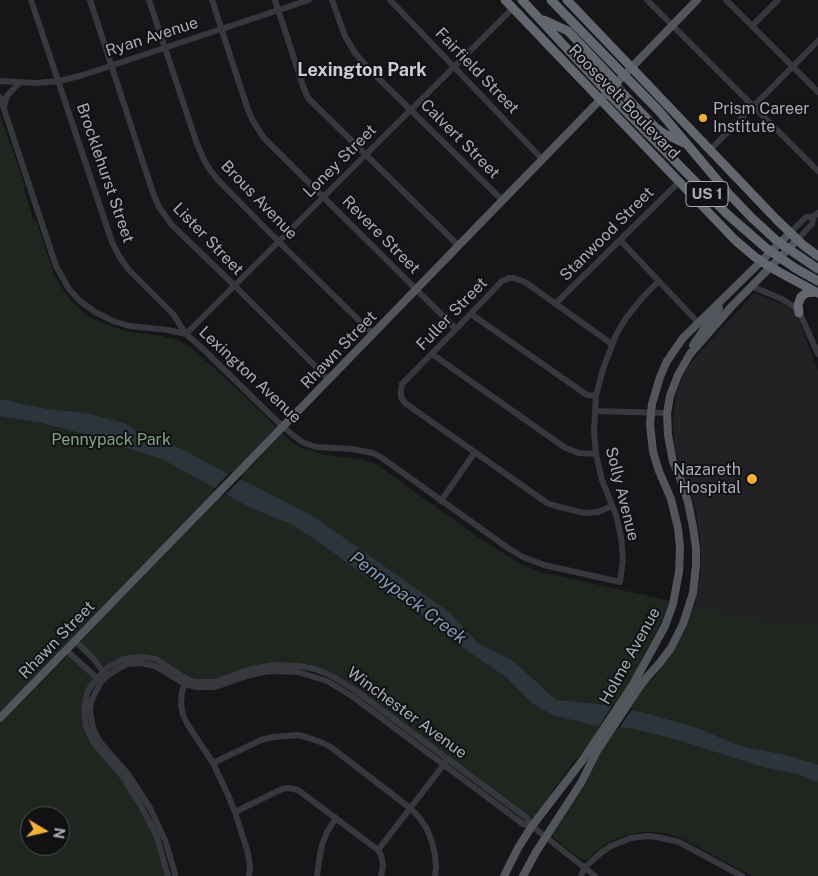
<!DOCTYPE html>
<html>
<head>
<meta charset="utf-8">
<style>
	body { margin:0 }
	#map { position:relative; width:818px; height:876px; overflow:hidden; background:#161618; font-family:"Public Sans",sans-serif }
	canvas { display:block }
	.north { position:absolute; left:20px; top:806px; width:50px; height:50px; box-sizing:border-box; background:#111113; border:1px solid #4d4f55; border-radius:50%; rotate:99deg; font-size:14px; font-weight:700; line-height:20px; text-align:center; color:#a8adb8 }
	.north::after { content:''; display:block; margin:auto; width:18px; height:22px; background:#f2b134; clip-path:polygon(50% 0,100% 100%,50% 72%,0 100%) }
</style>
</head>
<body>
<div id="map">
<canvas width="818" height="876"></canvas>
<div class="north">N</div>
</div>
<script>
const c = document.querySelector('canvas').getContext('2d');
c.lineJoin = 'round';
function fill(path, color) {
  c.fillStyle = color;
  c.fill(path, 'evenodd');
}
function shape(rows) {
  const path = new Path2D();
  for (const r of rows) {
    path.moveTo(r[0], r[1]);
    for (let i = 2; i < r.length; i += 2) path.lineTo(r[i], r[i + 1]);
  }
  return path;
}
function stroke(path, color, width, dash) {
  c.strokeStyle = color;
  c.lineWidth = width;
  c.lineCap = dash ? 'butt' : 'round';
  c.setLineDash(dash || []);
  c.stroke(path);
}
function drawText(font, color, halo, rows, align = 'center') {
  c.font = font + ' "Public Sans",sans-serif';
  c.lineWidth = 4;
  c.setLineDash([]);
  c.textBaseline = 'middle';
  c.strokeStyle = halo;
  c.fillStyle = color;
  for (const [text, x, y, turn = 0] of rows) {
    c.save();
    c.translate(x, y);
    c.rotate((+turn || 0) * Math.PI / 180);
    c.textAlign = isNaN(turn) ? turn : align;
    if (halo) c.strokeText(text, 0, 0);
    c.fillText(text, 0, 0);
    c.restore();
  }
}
const built = shape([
	[754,293,782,304,793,312,798,319,818,370,818,638,688,624,695,603,700,575,701,556,700,537,696,511,690,490,681,468,674,444,673,422,676,396,681,380,689,365,701,351]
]);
const green = shape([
	[0,115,25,186,23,186,33,219,36,220,55,278,71,301,89,317,110,326,125,331,162,336,180,341,194,350,238,390,276,427,274,431,243,464,249,469,281,435,284,434,290,441,302,448,326,455,362,459,378,465,419,495,478,537,522,565,541,572,670,601,660,625,640,661,633,679,642,689,659,672,669,658,684,632,693,606,780,625,805,624,818,626,818,876,752,876,683,839,669,834,652,832,640,832,621,837,604,845,588,859,585,860,580,859,552,836,584,787,599,755,585,750,573,762,534,818,531,820,371,699,307,665,208,680,196,679,187,675,169,663,152,656,106,665,103,665,82,644,82,640,199,519,194,513,0,712],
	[68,656,71,657,92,678,84,726,126,784,153,833,167,876,0,876,0,724,66,657],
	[30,816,60,816,60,846,30,846]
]);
const water = shape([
	[0,399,47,409,85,413,124,423,141,434,182,449,226,473,253,485,316,518,449,612,478,643,513,661,556,700,606,705,645,713,697,728,740,746,790,756,818,765,818,782,798,774,763,767,678,740,631,728,597,726,552,715,532,703,506,677,459,645,425,616,394,597,323,545,293,525,249,507,162,459,132,450,88,435,42,423,0,416]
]);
const pier = shape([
	[230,472,243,477,224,496,213,490],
	[613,704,633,708,618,730,598,728]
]);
const minor = shape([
	[31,0,112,242,119,256,128,269,173,314,186,334,513,8],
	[90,0,153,193,159,207,172,225,235,286,329,380],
	[149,0,197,144,204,160,210,170,218,180,279,242,373,334],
	[212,0,248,110,253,121,264,138,456,329],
	[275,0,303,86,308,98,459,246],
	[332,0,345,36,355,53,366,66,503,201],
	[390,0,543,160],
	[647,0,818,171],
	[726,0,818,92],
	[752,26,778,0],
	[0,81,36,83,59,81,83,75,309,0],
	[0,97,56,266,69,289,80,301,95,312,113,321,129,326,168,330,186,334,202,348,283,427,302,442,316,447,352,449,373,453,382,458,508,548,523,557,544,565,620,582,623,559,621,537,616,515,602,480,596,454,594,431,596,396,603,369,616,335,626,318,634,308,643,297,659,281],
	[4,107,7,96,19,83],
	[710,150,818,41],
	[790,233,806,217,814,216],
	[620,240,707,332],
	[797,240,812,224,814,216,818,213],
	[751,286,782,299,794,307,802,318,818,354],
	[555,304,679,182],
	[471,314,587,395,596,396],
	[432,354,564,447,578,453,596,454],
	[595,411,667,413],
	[441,501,475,452],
	[612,506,598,512,584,513,556,506,547,503,405,403,401,397,401,390,402,384,456,329,502,281,509,278,514,278,525,282,612,344],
	[75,641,91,656,106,675],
	[66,650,98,679],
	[186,681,182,692,181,704,183,715,188,725,213,763,228,795,235,812,248,853,250,867,249,876],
	[213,763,261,740,273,737,298,735,309,738,323,743,332,748,410,808,419,817,427,829,432,842,435,855,436,867,435,876],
	[235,812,282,789,288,788,298,790,378,850],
	[168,876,157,837,141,806,123,777,93,742,86,726,84,710,87,693,91,686,97,678,107,668,121,660,129,658,141,657,156,659,187,679,196,682,215,682,251,669,274,665,299,666,315,669,330,675,355,690,527,818,532,826,595,876],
	[175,876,174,870,165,840,150,808,128,774,100,742,93,728,90,711,91,702,97,689,101,682,107,676,121,667,128,664,141,663,155,666,185,684,195,687,215,687,250,675,263,672,273,671,298,672,327,681,352,696,523,824,532,826],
	[317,876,320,854,323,842,327,832,336,818],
	[381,876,383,867,382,860,381,855,378,850,445,763],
	[581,876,584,868,602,852,611,846,631,838,648,836,657,837,679,842,742,876]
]);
const major = shape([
	[693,345,719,308],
	[0,718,697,0],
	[504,876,518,848,532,826,582,761,632,686,665,626,673,604,679,572,680,547,678,528,671,499,659,471,653,452,650,424,652,404,660,377,667,361,683,338,790,233],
	[523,876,536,852,581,783,597,751,638,689,647,677,659,664,671,648,683,624,693,593,696,565,696,548,693,527,688,502,679,475,673,462,668,435,667,413,670,396,678,375,690,354,732,306,797,240]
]);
const highway = shape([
	[505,0,735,240,755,257,770,267,818,293],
	[522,0,608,93,727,214,766,248,795,268,818,281],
	[551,0,660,112,728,193,752,218,777,241,818,269],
	[567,0,776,219,803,245,818,256],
	[544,20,568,31,617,83],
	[615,85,656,128,663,133,684,143],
	[799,313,798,305,801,297,806,293,815,292]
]);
const markers = [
	[703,118,5,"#f2b134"],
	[752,479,6,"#f2b134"]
];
const shields = [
	[707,194,42]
];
const shieldNames = [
	["US 1",707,194]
];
const streetNames = [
	["Ryan Avenue",152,37,-18],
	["Fairfield Street",477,71,46],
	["Roosevelt Boulevard",624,102,46],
	["Calvert Street",460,139,45],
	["Loney Street",340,161,-45],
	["Brocklehurst Street",105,173,71],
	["Brous Avenue",259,200,46],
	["Stanwood Street",607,234,-45],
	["Revere Street",381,235,45],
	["Lister Street",208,239,46],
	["Fuller Street",452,314,-46],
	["Rhawn Street",339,350,-46],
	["Lexington Avenue",250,375,43],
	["Solly Avenue",622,494,76],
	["Rhawn Street",57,640,-46],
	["Holme Avenue",630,656,-61],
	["Winchester Avenue",407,713,36]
];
const poiNames = [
	["Prism Career",713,109],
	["Institute",713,127],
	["Nazareth",741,470,"right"],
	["Hospital",741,488,"right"]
];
const parkNames = [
	["Pennypack Park",111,440]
];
const neighbourhoodNames = [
	["Lexington Park",362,70]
];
const waterNames = [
	["Pennypack Creek",408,598,37]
];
fill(built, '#222225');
fill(green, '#1e261f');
fill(water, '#2c353c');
fill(pier, '#161618');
stroke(minor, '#37383d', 6);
stroke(major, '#53555c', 8);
stroke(highway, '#63666e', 9);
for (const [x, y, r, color] of markers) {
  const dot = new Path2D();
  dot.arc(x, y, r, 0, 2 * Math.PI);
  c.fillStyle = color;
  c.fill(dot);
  stroke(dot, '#111113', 2);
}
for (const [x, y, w] of shields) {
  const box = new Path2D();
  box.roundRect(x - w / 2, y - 12.5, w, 25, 4);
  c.fillStyle = '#111113';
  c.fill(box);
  stroke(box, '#a8adb8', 1);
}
drawText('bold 15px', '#a8adb8', null, shieldNames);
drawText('16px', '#a8adb8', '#111113', streetNames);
drawText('16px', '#a8adb8', '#111113', poiNames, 'left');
drawText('16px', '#7fa381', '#111113', parkNames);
drawText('bold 18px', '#c9ccd4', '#111113', neighbourhoodNames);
drawText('italic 18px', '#7f9bb3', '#111113', waterNames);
</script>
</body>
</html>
